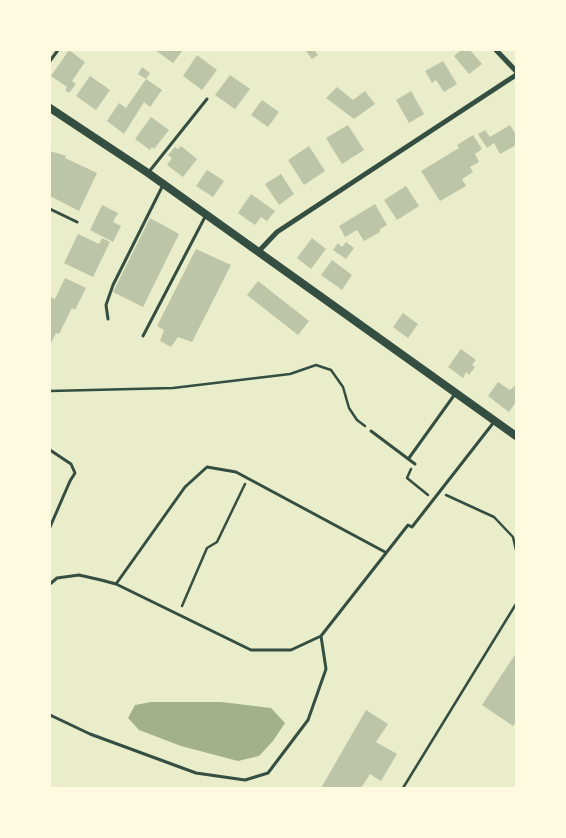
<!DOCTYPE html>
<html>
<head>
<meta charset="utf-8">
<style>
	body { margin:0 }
	#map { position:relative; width:566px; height:838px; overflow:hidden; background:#e9edc9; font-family:Manrope,sans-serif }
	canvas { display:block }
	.frame { position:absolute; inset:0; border:51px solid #fefae0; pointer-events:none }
</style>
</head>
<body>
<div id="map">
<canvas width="566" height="838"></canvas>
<div class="frame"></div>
</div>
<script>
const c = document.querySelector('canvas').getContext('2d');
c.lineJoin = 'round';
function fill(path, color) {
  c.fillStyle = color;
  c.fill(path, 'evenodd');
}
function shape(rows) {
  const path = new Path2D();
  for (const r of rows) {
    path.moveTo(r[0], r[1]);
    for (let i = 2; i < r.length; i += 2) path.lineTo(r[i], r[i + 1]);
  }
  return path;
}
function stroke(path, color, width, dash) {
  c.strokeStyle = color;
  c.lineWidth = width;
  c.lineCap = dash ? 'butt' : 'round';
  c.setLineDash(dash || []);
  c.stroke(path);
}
const water = shape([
	[151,702,221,702,271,708,285,723,273,741,259,756,238,761,181,746,139,730,128,718,135,705]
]);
const building = shape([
	[69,50,85,62,72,81,76,84,69,93,65,90,67,87,51,76],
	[155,50,183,50,173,63],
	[307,50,314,50,318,55,312,59,306,51],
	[461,50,470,50,482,64,469,74,454,56],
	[197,55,217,70,202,90,183,76],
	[443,61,457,84,444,92,436,80,432,83,425,71],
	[142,67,150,73,146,79,138,74],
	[230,75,250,89,235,109,215,95],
	[90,76,110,90,96,110,76,96],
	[146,79,162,90,150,107,144,102,124,134,107,121,119,103,126,108],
	[337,87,353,100,365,91,375,104,354,119,326,98],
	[411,91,424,114,409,123,396,100],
	[262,100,279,112,268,127,251,115],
	[151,117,169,130,154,149,152,147,150,150,135,139],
	[348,125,364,150,342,164,326,138],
	[510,125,516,135,516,145,500,154,494,143,487,148,478,134,485,130,490,137],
	[473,135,482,149,475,154,479,162,470,167,473,172,462,179,466,186,440,201,421,171,459,148,457,145],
	[181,146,197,159,183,177,167,165,172,158,168,155,175,147,178,149],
	[309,146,325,171,304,185,288,160],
	[50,151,66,156,65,158,97,173,79,211,50,196],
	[207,170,224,181,213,197,196,186],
	[281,174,294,194,279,205,265,184],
	[406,186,419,206,397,220,384,200],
	[251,194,275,211,267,221,261,217,255,225,238,213],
	[375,204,387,225,380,229,380,232,364,241,357,230,345,237,339,226],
	[102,205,118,213,113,222,121,226,113,242,90,230],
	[150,218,179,234,143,307,113,292],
	[78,234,99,244,102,238,110,242,93,277,64,263],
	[312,238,326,249,311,269,297,258],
	[346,242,354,248,346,259,333,250,338,243,342,247],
	[196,249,231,265,192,342,178,337,171,347,160,341,164,330,157,326],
	[332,260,352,275,342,290,321,275],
	[65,278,86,288,75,310,72,308,59,334,56,333,50,345,50,297,55,299],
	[258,281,309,321,298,335,247,295],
	[403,313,418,324,408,338,393,327],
	[461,349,476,360,472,365,475,367,469,375,466,372,463,378,448,367],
	[498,382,510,390,516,385,516,402,509,412,488,396],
	[516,653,516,722,513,726,482,705],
	[366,710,388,724,376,742,397,754,381,781,370,774,361,788,321,788]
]);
const path = shape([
	[50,391,173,388,290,374,316,365,331,370,343,387,349,408,357,420,365,426],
	[411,469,407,478,428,495],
	[446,495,494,517,513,537,516,550],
	[182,606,207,548,217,542,245,484],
	[403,788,516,604]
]);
const service = shape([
	[50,61,58,50],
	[148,173,207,99],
	[50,209,77,222],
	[108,319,106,305,113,285,163,185],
	[143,336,206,215],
	[371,431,415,464],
	[50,450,71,464,75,473,70,481,50,527],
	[409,458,455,394],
	[50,584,57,578,79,575,101,580,116,584,251,650,291,650,321,636,408,525,412,527,494,422],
	[116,584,185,487,207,467,236,472,385,552],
	[50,715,90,734,196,773,245,780,268,773,308,720,326,669,321,636]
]);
const minor = shape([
	[496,50,516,71],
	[258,252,277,232,516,75]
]);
const secondary = shape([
	[50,108,148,173,516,436]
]);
fill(water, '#a3b18a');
fill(building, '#bcc5a7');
stroke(path, '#344e41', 2.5);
stroke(service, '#344e41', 3);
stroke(minor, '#344e41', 5);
stroke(secondary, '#344e41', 8);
</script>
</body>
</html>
